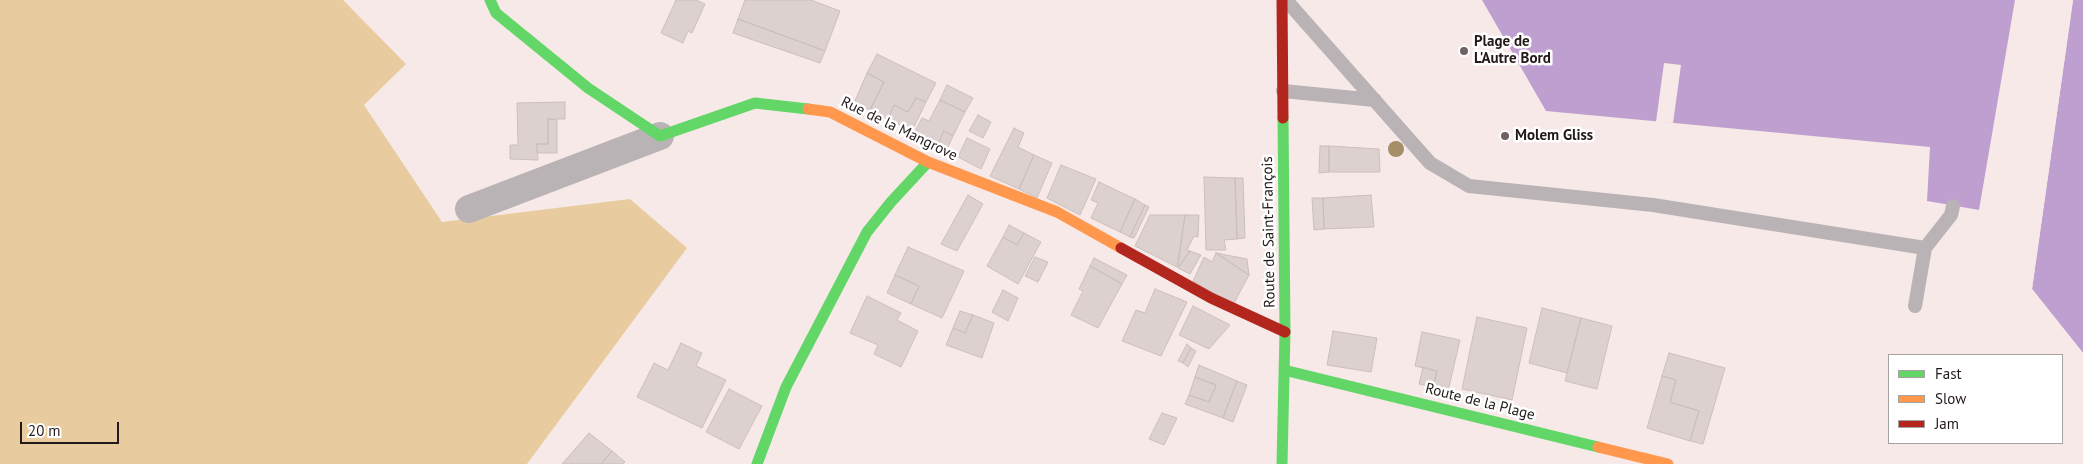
<!DOCTYPE html>
<html>
<head>
<meta charset="utf-8">
<style>
	body { margin:0 }
	#map { position:relative; width:2083px; height:464px; overflow:hidden; background:#f8e9e9; font-family:"PT Sans",sans-serif }
	canvas { display:block }
	.legend { position:absolute; left:1888px; top:354px; width:175px; height:90px; box-sizing:border-box; background:#fff; border:1px solid #a7a3a3; margin:0; padding:6px 9px; list-style:none; font-size:15px; color:#241919 }
	.legend li { display:flex; align-items:center; gap:10px; height:25px }
	.legend b { width:25px; border:1px solid #a7a3a3 }
	.scale { position:absolute; left:20px; top:422px; width:99px; height:22px; box-sizing:border-box; border:2px solid #241919; border-top:0; padding-left:6px; font-size:15px; line-height:18px; white-space:nowrap; color:#241919; -webkit-text-stroke:4px #fff; paint-order:stroke }
</style>
</head>
<body>
<div id="map">
<canvas width="2083" height="464"></canvas>
<ul class="legend">
<li><b style="height:6px;background:#63d668"></b>Fast</li>
<li><b style="height:6px;background:#ff974d"></b>Slow</li>
<li><b style="height:6px;background:#b3261e"></b>Jam</li>
</ul>
<div class="scale">20 m</div>
</div>
<script>
const c = document.querySelector('canvas').getContext('2d');
c.lineJoin = 'round';
function fill(path, color) {
  c.fillStyle = color;
  c.fill(path, 'evenodd');
}
function shape(rows) {
  const path = new Path2D();
  for (const r of rows) {
    path.moveTo(r[0], r[1]);
    for (let i = 2; i < r.length; i += 2) path.lineTo(r[i], r[i + 1]);
  }
  return path;
}
function stroke(path, color, width, dash) {
  c.strokeStyle = color;
  c.lineWidth = width;
  c.lineCap = dash ? 'butt' : 'round';
  c.setLineDash(dash || []);
  c.stroke(path);
}
function drawText(font, color, halo, rows, align = 'center') {
  c.font = font + ' "PT Sans",sans-serif';
  c.lineWidth = 5;
  c.setLineDash([]);
  c.textBaseline = 'middle';
  c.strokeStyle = halo;
  c.fillStyle = color;
  for (const [text, x, y, turn = 0] of rows) {
    c.save();
    c.translate(x, y);
    c.rotate((+turn || 0) * Math.PI / 180);
    c.textAlign = isNaN(turn) ? turn : align;
    if (halo) c.strokeText(text, 0, 0);
    c.fillText(text, 0, 0);
    c.restore();
  }
}
const forest = shape([
	[0,0,343,0,406,64,364,105,442,222,630,199,687,248,527,464,0,464]
]);
const water = shape([
	[1482,0,2015,0,1979,210,1927,201,1930,147,1546,111],
	[2073,0,2083,0,2083,353,2032,289]
]);
const pier = shape([
	[2071,0,2073,0,2032,289,2083,353,2074,346,2030,289],
	[1664,63,1681,65,1673,123,1656,122]
]);
const building = shape([
	[676,0,696,0,705,4,692,33,688,31,683,43,661,33,676,0],
	[745,0,811,0,840,11,825,51,738,19,745,0],
	[738,19,825,51,820,63,733,33,738,19],
	[877,54,936,83,926,102,916,98,908,112,894,105,888,119,870,110,884,82,867,73,877,54],
	[867,73,884,82,870,110,854,103,867,73],
	[947,85,973,98,965,112,940,100,947,85],
	[916,98,926,102,912,131,888,119,894,105,908,112,916,98],
	[940,100,965,112,953,136,944,131,937,146,913,135,922,118,929,121,940,100],
	[565,102,565,119,548,119,548,144,537,144,538,160,510,159,510,145,518,145,517,103,565,102],
	[978,115,991,122,983,138,969,131,978,115],
	[548,119,557,120,557,153,537,153,537,144,548,144,548,119],
	[1014,128,1024,133,1018,147,1034,155,1019,189,990,176,1014,128],
	[944,131,953,136,946,151,937,146,944,131],
	[967,138,990,149,981,169,958,157,967,138],
	[1320,146,1329,146,1329,172,1319,173,1320,146],
	[1329,146,1379,149,1380,172,1329,172,1329,146],
	[1034,155,1052,163,1037,198,1019,189,1034,155],
	[1061,165,1096,179,1080,215,1047,198,1061,165],
	[1204,177,1235,178,1237,239,1224,240,1226,250,1206,250,1204,177],
	[1235,178,1243,178,1245,238,1237,239,1235,178],
	[1099,182,1135,199,1120,232,1091,218,1098,203,1091,200,1099,182],
	[968,195,983,204,957,251,941,244,968,195],
	[1371,195,1374,227,1324,229,1323,198,1371,195],
	[1312,198,1323,198,1324,229,1314,230,1312,198],
	[1135,199,1145,205,1130,237,1120,232,1135,199],
	[1145,205,1149,207,1134,238,1130,237,1145,205],
	[1150,215,1185,215,1177,267,1135,246,1150,215],
	[1185,215,1199,215,1198,237,1194,236,1187,250,1190,251,1178,268,1185,215],
	[1009,225,1024,233,1017,245,1003,237,1009,225],
	[1024,233,1041,242,1018,284,987,266,1003,237,1017,245,1024,233],
	[908,247,964,271,942,318,911,304,919,286,895,275,908,247],
	[1190,251,1201,255,1190,274,1178,268,1190,251],
	[1216,253,1247,259,1249,275,1216,253],
	[1216,253,1249,275,1233,305,1193,281,1204,257,1212,262,1216,253],
	[1035,257,1048,262,1038,282,1025,276,1035,257],
	[1094,258,1127,275,1122,284,1090,266,1094,258],
	[1090,266,1122,284,1098,328,1071,315,1083,291,1079,289,1090,266],
	[895,275,919,286,911,304,887,293,895,275],
	[1155,289,1187,302,1161,356,1122,341,1136,310,1145,313,1155,289],
	[1003,290,1018,298,1008,321,992,312,1003,290],
	[867,296,901,313,897,320,918,331,901,367,874,354,878,345,850,333,867,296],
	[1193,306,1230,325,1209,349,1179,335,1193,306],
	[1542,308,1581,318,1567,373,1529,363,1542,308],
	[960,311,973,315,965,333,953,328,960,311],
	[973,315,994,323,982,358,946,345,953,328,965,333,973,315],
	[1477,317,1527,328,1512,400,1462,389,1477,317],
	[1581,318,1612,326,1597,389,1565,381,1581,318],
	[1333,331,1377,338,1371,372,1327,365,1333,331],
	[1422,332,1460,340,1448,391,1433,387,1437,371,1415,366,1422,332],
	[681,343,702,353,696,366,726,380,702,428,637,397,654,363,668,370,681,343],
	[1187,344,1191,348,1183,363,1178,361,1187,344],
	[1191,348,1196,351,1188,367,1183,363,1191,348],
	[1669,353,1725,368,1703,444,1690,441,1699,411,1670,402,1676,380,1662,376,1669,353],
	[1199,365,1237,381,1223,418,1185,404,1189,395,1209,402,1216,385,1195,377,1199,365],
	[1423,367,1437,371,1433,387,1419,384,1423,367],
	[1662,376,1676,380,1670,402,1699,411,1690,441,1647,428,1662,376],
	[1195,377,1216,385,1209,402,1189,395,1195,377],
	[1237,381,1247,385,1233,422,1223,418,1237,381],
	[729,389,762,406,739,449,706,432,729,389],
	[1162,413,1177,418,1164,445,1149,439,1162,413],
	[589,433,612,451,601,464,562,464,589,433],
	[612,451,625,462,623,464,601,464,612,451]
]);
const lane = shape([
	[1286,0,1430,163,1469,186,1653,205,1925,248,1915,306],
	[1283,91,1375,100],
	[1925,248,1951,215,1953,206]
]);
const street = shape([
	[469,209,660,136]
]);
const fast = shape([
	[490,0,496,13,588,88,660,136,755,103,808,109],
	[1284,370,1598,447],
	[757,464,786,387,867,232,891,202,928,162],
	[1282,464,1285,332,1283,118]
]);
const slow = shape([
	[808,109,830,112,928,162,1057,212,1121,248],
	[1598,447,1668,464]
]);
const jam = shape([
	[1282,0,1283,118],
	[1121,248,1211,298,1285,332]
]);
const trees = [
	[1396,149]
];
const markers = [
	[1464,51,5,"#6e6262"],
	[1505,136,5,"#6e6262"]
];
const poiNames = [
	["Plage de",1474,42],
	["L'Autre Bord",1474,59],
	["Molem Gliss",1515,136]
];
const streetNames = [
	["Rue de la Mangrove",899,129,26],
	["Route de Saint-François",1269,232,-91],
	["Route de la Plage",1480,402,14]
];
fill(forest, '#e8cca0');
fill(water, '#bf9fd0');
fill(pier, '#f8e9e9');
fill(building, '#ddd1cf');
stroke(building, '#cbbfbc', 1);
stroke(lane, '#b9b3b5', 14);
stroke(street, '#b9b3b5', 28);
stroke(fast, '#63d668', 11);
stroke(slow, '#ff974d', 11);
stroke(jam, '#b3261e', 11);
c.fillStyle = '#a48f69';
for (const [x, y] of trees) {
  c.beginPath();
  c.arc(x, y, 8, 0, 2 * Math.PI);
  c.fill();
}
for (const [x, y, r, color] of markers) {
  const dot = new Path2D();
  dot.arc(x, y, r, 0, 2 * Math.PI);
  c.fillStyle = color;
  c.fill(dot);
  stroke(dot, '#fff', 2);
}
drawText('bold 15px', '#241919', '#fff', poiNames, 'left');
drawText('15px', '#241919', '#fff', streetNames);
</script>
</body>
</html>
